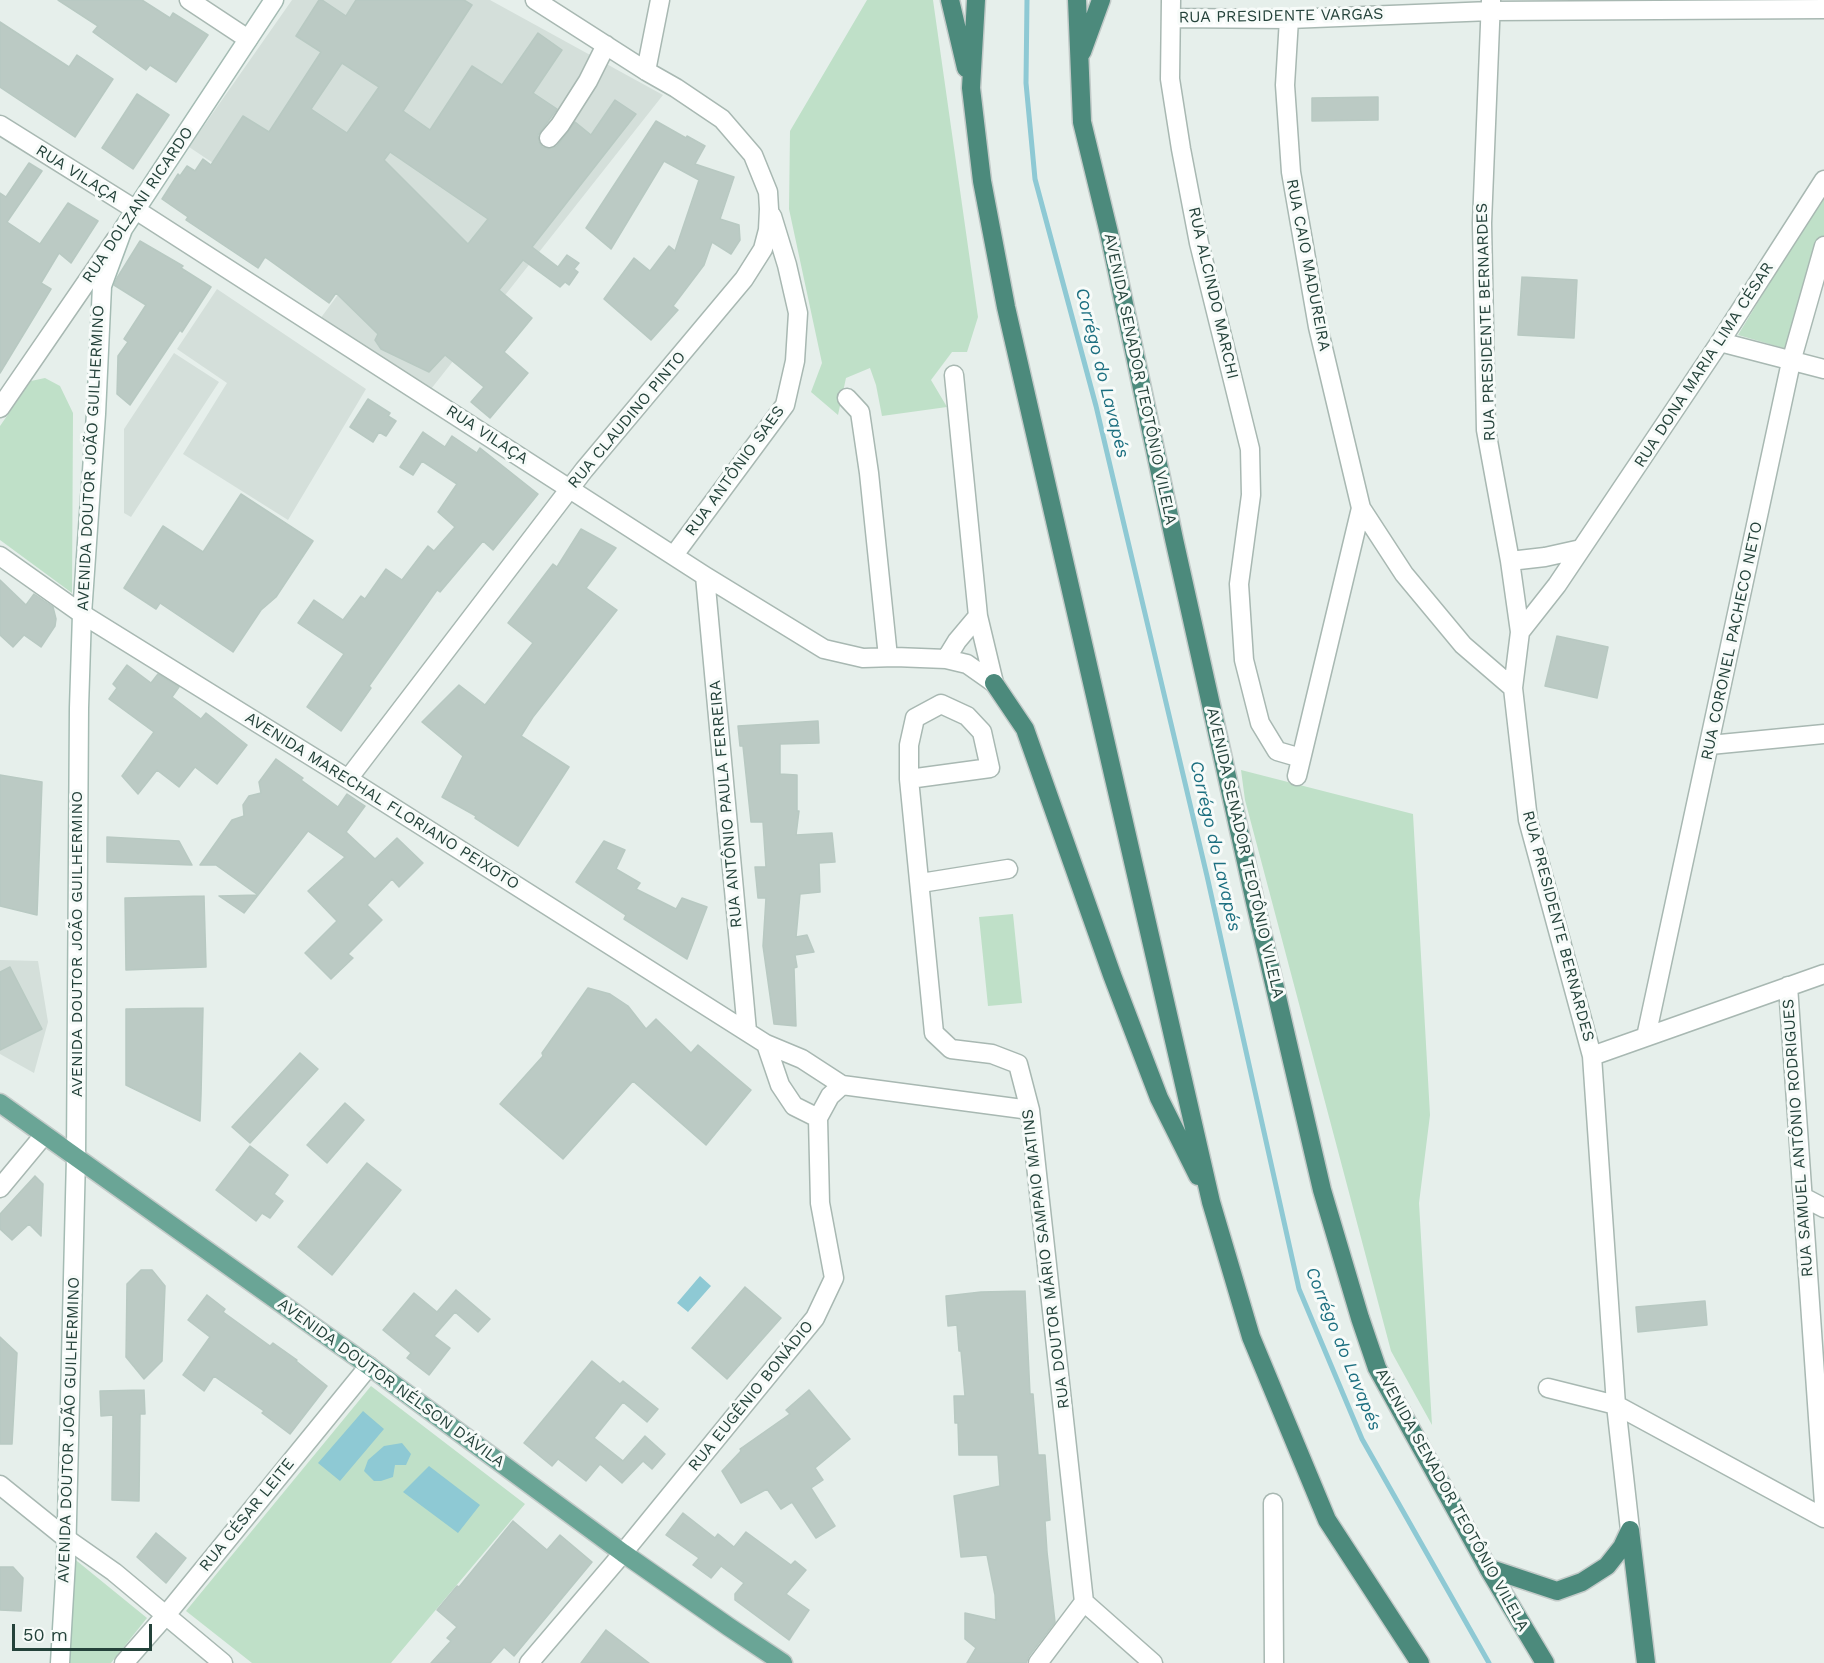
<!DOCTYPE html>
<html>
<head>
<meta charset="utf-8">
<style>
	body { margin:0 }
	#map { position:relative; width:1824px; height:1663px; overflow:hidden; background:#e6efeb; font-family:"Work Sans",sans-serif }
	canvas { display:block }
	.scale { position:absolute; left:12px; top:1624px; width:140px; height:27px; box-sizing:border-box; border:3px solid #24423a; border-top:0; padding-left:8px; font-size:18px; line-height:21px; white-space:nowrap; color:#24423a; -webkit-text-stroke:4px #f7fbf9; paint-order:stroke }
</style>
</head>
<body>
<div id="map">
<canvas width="1824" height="1663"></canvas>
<div class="scale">50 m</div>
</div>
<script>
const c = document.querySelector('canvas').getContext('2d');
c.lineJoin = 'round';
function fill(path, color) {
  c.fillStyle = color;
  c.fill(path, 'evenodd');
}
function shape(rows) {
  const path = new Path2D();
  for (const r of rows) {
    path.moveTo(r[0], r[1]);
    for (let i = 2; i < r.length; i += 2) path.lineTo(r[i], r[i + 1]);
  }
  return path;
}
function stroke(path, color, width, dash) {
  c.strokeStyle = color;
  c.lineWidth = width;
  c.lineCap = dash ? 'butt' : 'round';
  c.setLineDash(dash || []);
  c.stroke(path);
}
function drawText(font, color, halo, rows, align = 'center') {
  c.font = font + ' "Work Sans",sans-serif';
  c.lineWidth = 6;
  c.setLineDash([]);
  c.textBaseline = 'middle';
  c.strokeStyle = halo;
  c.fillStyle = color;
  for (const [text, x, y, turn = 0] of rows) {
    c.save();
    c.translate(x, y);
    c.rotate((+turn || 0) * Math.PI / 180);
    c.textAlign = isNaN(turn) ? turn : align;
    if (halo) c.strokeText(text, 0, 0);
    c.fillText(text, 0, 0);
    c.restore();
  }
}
const built = shape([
	[292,0,490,0,663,95,431,389,320,319,362,262,189,147],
	[217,289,366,389,288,520,183,454,227,383,177,349],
	[174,353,219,382,131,517,124,513,124,429],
	[0,960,38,961,48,1022,34,1073,0,1054]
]);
const green = shape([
	[867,0,933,0,978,317,967,352,952,352,931,380,947,407,882,416,876,385,870,368,846,378,838,415,811,392,822,363,789,209,790,131],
	[1824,193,1824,238,1797,352,1738,335],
	[45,378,60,386,73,413,72,593,0,540,0,426,31,381],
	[1241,770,1413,814,1430,1115,1419,1203,1432,1425,1391,1351,1245,800],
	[1013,914,1022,1003,988,1006,979,917],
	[371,1386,525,1504,391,1663,252,1663,186,1611],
	[72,1557,147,1618,111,1663,70,1663]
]);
const water = shape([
	[700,1276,711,1286,688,1312,677,1303],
	[363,1411,384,1429,340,1481,318,1463],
	[402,1443,411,1454,406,1465,395,1465,393,1477,381,1481,374,1481,364,1471,368,1460,384,1446],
	[429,1466,480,1505,458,1533,403,1492]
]);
const stream = shape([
	[1027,0,1026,83,1035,179,1096,406,1207,876,1299,1289,1362,1439,1489,1663]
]);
const building = shape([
	[58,0,142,0,170,18,173,13,208,35,176,82,150,65,146,70,93,32,98,26,58,0],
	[319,0,322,0,346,16,356,0,464,0,472,5,403,111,430,130,472,66,502,85,538,33,562,50,533,93,557,109,538,135,539,142,542,147,548,149,557,146,575,122,591,135,615,100,636,114,532,247,558,267,567,255,579,263,574,269,578,272,569,285,565,282,560,287,523,260,499,290,532,318,504,352,528,373,490,418,471,402,484,387,445,355,429,372,381,349,375,340,378,334,336,293,329,303,265,257,258,268,186,220,188,217,162,199,178,174,180,176,187,166,195,171,203,159,211,165,243,116,269,132,321,52,296,36,319,0],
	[342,63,379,87,347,133,311,109,342,63],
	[390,152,488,219,468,244,384,160,390,152],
	[0,22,69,67,77,55,113,79,75,137,0,87,0,22],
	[137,94,169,115,133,169,102,148,137,94],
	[1378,97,1378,120,1312,121,1312,98,1378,97],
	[656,121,686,138,687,136,705,146,695,164,734,177,720,219,739,225,740,240,731,254,712,242,704,265,673,306,678,310,651,340,604,299,634,258,650,271,669,246,675,251,699,180,664,161,611,249,586,228,656,121],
	[29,163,42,171,7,222,40,244,68,203,98,221,71,263,59,253,41,283,51,289,0,373,0,193,6,197,29,163],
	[140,241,183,266,181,268,211,287,182,332,180,330,130,405,117,394,118,356,128,342,124,339,146,305,114,285,117,278,140,241],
	[1522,277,1577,280,1574,338,1518,335,1522,277],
	[368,399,390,413,388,416,396,421,386,436,379,432,373,442,350,427,368,399],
	[423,432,445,447,452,436,477,453,480,448,538,494,493,550,483,541,440,592,437,590,369,686,371,688,341,731,307,707,344,654,298,623,314,600,343,620,361,596,365,599,386,569,402,580,428,546,434,551,455,527,438,512,457,484,422,461,413,475,400,467,423,432],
	[241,494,313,541,276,597,261,610,233,652,160,603,156,609,124,588,163,526,203,552,241,494],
	[581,529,616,548,586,588,617,610,533,717,521,736,569,767,518,846,475,818,476,816,442,797,463,756,422,722,459,685,485,705,533,643,508,623,553,564,557,567,581,529],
	[0,580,26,605,34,594,53,607,56,619,55,626,41,647,24,635,13,647,0,635,0,580],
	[1557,636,1608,647,1597,698,1545,686,1557,636],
	[127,665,151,683,158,674,179,687,172,697,201,719,206,713,247,745,217,784,195,767,179,787,157,770,138,794,122,776,154,732,109,699,117,688,113,684,127,665],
	[818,721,819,743,780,744,780,774,797,775,797,811,799,811,796,835,832,833,835,862,819,863,820,892,800,894,796,937,807,935,814,952,795,955,797,967,794,968,796,1026,774,1024,763,946,766,898,758,898,755,867,766,867,763,822,751,822,743,746,740,746,738,726,818,721],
	[276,759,303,778,301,780,338,807,347,794,365,806,346,832,375,859,397,838,423,863,399,887,392,879,367,905,382,920,348,954,353,958,331,979,305,953,337,921,308,891,345,857,308,831,244,913,219,896,258,895,216,865,200,865,232,820,244,816,243,805,249,796,261,793,259,782,276,759],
	[0,775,42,782,37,915,0,906,0,775],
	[107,837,179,841,192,865,107,862,107,837],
	[604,841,625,850,616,869,640,883,636,889,676,909,682,898,707,907,687,959,624,919,626,915,576,882,604,841],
	[204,896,206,967,126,970,125,898,204,896],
	[10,967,42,1029,0,1050,0,972,10,967],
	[588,988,610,994,628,1006,646,1029,656,1019,691,1053,698,1045,751,1090,706,1145,633,1081,563,1159,500,1104,543,1056,542,1053,588,988],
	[203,1008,201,1095,200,1121,126,1085,126,1009,203,1008],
	[300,1053,318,1069,250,1143,232,1127,300,1053],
	[345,1103,364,1120,327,1163,307,1145,345,1103],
	[250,1146,288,1175,274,1194,283,1201,270,1218,262,1213,256,1221,216,1190,250,1146],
	[367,1163,401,1190,332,1275,298,1247,367,1163],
	[35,1176,43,1184,41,1236,29,1224,12,1240,0,1229,0,1214,35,1176],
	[141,1270,152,1270,165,1286,162,1361,144,1379,126,1357,127,1284,141,1270],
	[745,1287,781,1318,727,1379,692,1348,745,1287],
	[456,1290,490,1319,478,1332,455,1312,434,1336,450,1348,429,1375,407,1358,411,1353,383,1330,414,1293,437,1312,456,1290],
	[1025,1291,1030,1394,1033,1394,1038,1455,1045,1455,1050,1520,1045,1521,1047,1552,1055,1622,1029,1656,1026,1663,967,1663,976,1648,965,1639,965,1613,996,1620,995,1595,987,1555,961,1557,954,1496,1000,1486,998,1455,959,1455,958,1423,955,1423,954,1396,965,1396,961,1351,959,1351,957,1325,948,1326,946,1296,981,1292,1025,1291],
	[207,1295,225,1309,223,1312,270,1346,273,1343,297,1360,296,1361,327,1386,290,1434,262,1413,264,1411,214,1376,204,1391,183,1375,210,1337,188,1320,207,1295],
	[1705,1301,1707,1325,1638,1332,1636,1307,1705,1301],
	[0,1337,17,1353,12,1444,0,1444,0,1337],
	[592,1361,620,1384,623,1381,658,1409,647,1422,623,1402,594,1438,623,1461,645,1436,665,1454,652,1469,643,1461,622,1483,600,1464,586,1481,558,1459,552,1466,524,1443,592,1361],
	[144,1390,145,1414,140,1414,139,1501,112,1500,113,1415,101,1416,100,1391,144,1390],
	[809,1390,850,1439,815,1468,823,1480,811,1488,835,1526,816,1538,792,1502,781,1509,767,1489,741,1503,722,1471,741,1451,740,1449,790,1414,786,1410,809,1390],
	[683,1513,715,1538,718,1534,734,1547,746,1532,791,1565,795,1561,806,1570,786,1594,809,1610,789,1640,735,1600,735,1594,744,1583,721,1566,711,1578,693,1565,699,1558,666,1535,683,1513],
	[513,1521,547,1550,560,1535,592,1562,514,1656,504,1647,490,1663,431,1663,451,1641,447,1638,457,1627,437,1610,457,1586,459,1587,513,1521],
	[156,1533,186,1558,166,1583,137,1557,156,1533],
	[0,1567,13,1567,23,1578,21,1611,0,1610,0,1567],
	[606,1630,649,1663,581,1663,606,1630]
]);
const minor = shape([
	[189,0,248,39],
	[1171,0,1170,79,1181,149,1199,243,1250,449,1251,495,1239,584,1244,660,1260,723,1277,751,1301,758],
	[1491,0,1482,223,1486,430,1510,561,1520,632,1513,688,1528,820,1592,1056,1616,1405,1630,1530],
	[1171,18,1289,19,1491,11,1824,9],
	[1289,19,1285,85,1291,172,1318,327,1361,508,1297,776],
	[646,71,660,0],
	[0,125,136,210,705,576,824,649,863,658,895,657,946,659,967,664,994,683],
	[549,138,560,125,588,81,606,45],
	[1720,342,1824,369],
	[954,375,978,616,994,683],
	[847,398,860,412,869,473,888,657],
	[0,408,116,239],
	[1361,508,1404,574,1463,645,1513,688],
	[674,555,785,405,795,361,798,313,787,265,772,216],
	[0,556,82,614,348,779,766,1044],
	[1510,561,1545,557,1581,549],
	[705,576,747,1031],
	[1520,632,1557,585,1720,342,1824,180],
	[946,659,957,641,978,616],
	[1710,745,1824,734],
	[348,779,584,470,744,279,763,249,768,230,769,209,768,192,753,155,722,119,676,88,646,71,535,0],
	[909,779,990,768,982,732,967,716,941,704,915,718,909,745,909,779,934,1033,951,1049,992,1054,1018,1064,1030,1110,1084,1602,1153,1663],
	[921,883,1008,869],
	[1788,986,1824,1504],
	[1646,1037,1791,362,1824,246],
	[1592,1056,1824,974],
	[818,1118,794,1106,780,1085,766,1044,802,1059,842,1085,1030,1110],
	[0,1188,44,1135],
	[1803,1197,1824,1208],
	[1548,1388,1616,1405,1824,1518],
	[0,1485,67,1539,114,1572,223,1663],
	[1273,1503,1274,1663],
	[124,1663,166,1615,369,1366],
	[529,1663,623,1553,815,1318,834,1278,820,1203,818,1118,830,1096,842,1085],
	[1038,1663,1084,1602]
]);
const secondary = shape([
	[60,1663,66,1561,76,1157,79,708,82,614,96,414,102,286,123,229,274,0]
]);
const primary = shape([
	[0,1103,369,1366,623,1553,729,1627,783,1663]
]);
const trunk = shape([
	[950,0,966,68],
	[976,0,971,88,982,181,1006,307,1211,1202,1251,1337,1327,1520,1420,1663],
	[1077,0,1082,122,1109,233,1174,539,1255,902,1322,1190,1360,1318,1377,1368,1488,1568,1545,1663],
	[1082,52,1101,0],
	[994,683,1025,729,1112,975,1159,1098,1198,1176],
	[1630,1530,1646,1663],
	[1488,1568,1557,1591,1582,1582,1607,1566,1622,1547,1630,1530]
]);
const streetNames = [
	["RUA PRESIDENTE VARGAS",1281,16,-1],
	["RUA VILAÇA",77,174,32],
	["RUA DOLZANI RICARDO",138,205,-56],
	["RUA CAIO MADUREIRA",1308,265,79],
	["RUA ALCINDO MARCHI",1213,293,77],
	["RUA PRESIDENTE BERNARDES",1486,322,-92],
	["RUA DONA MARIA LIMA CÉSAR",1704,365,-57],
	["AVENIDA SENADOR TEOTÔNIO VILELA",1140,379,78],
	["RUA CLAUDINO PINTO",627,420,-50],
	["RUA VILAÇA",487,435,33],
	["AVENIDA DOUTOR JOÃO GUILHERMINO",91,458,-87],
	["RUA ANTÔNIO SAES",735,471,-54],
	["RUA CORONEL PACHECO NETO",1732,641,-78],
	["AVENIDA MARECHAL FLORIANO PEIXOTO",382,801,32],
	["RUA ANTÔNIO PAULA FERREIRA",726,804,-95],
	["AVENIDA SENADOR TEOTÔNIO VILELA",1245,853,77],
	["RUA PRESIDENTE BERNARDES",1558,926,75],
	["AVENIDA DOUTOR JOÃO GUILHERMINO",77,944,-90],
	["RUA SAMUEL ANTÔNIO RODRIGUES",1798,1138,-94],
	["RUA DOUTOR MÁRIO SAMPAIO MATINS",1046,1259,-97],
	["AVENIDA DOUTOR NÉLSON D'ÁVILA",391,1383,36],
	["RUA EUGÊNIO BONÁDIO",751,1396,-51],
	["AVENIDA DOUTOR JOÃO GUILHERMINO",69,1430,-88],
	["AVENIDA SENADOR TEOTÔNIO VILELA",1452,1500,61],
	["RUA CÉSAR LEITE",247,1515,-51]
];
const waterNames = [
	["Corrégo do Lavapés",1102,373,76],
	["Corrégo do Lavapés",1215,846,77],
	["Corrégo do Lavapés",1343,1349,68]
];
fill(built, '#d4dfda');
fill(green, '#bfe0c8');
fill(water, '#8ec9d4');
stroke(stream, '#8ec9d4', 5);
fill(building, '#bbcac4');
stroke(building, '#b8c9c2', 1.5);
stroke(minor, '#a8b8b2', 21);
stroke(secondary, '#a4bbb3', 21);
stroke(primary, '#c2cac8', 21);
stroke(trunk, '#c2cac8', 21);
stroke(minor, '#fff', 18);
stroke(secondary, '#fff', 18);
stroke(primary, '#6aa596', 18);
stroke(trunk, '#4c8a7c', 18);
drawText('16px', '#24423a', '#f7fbf9', streetNames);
drawText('italic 18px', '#1c6f80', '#f7fbf9', waterNames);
</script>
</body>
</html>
